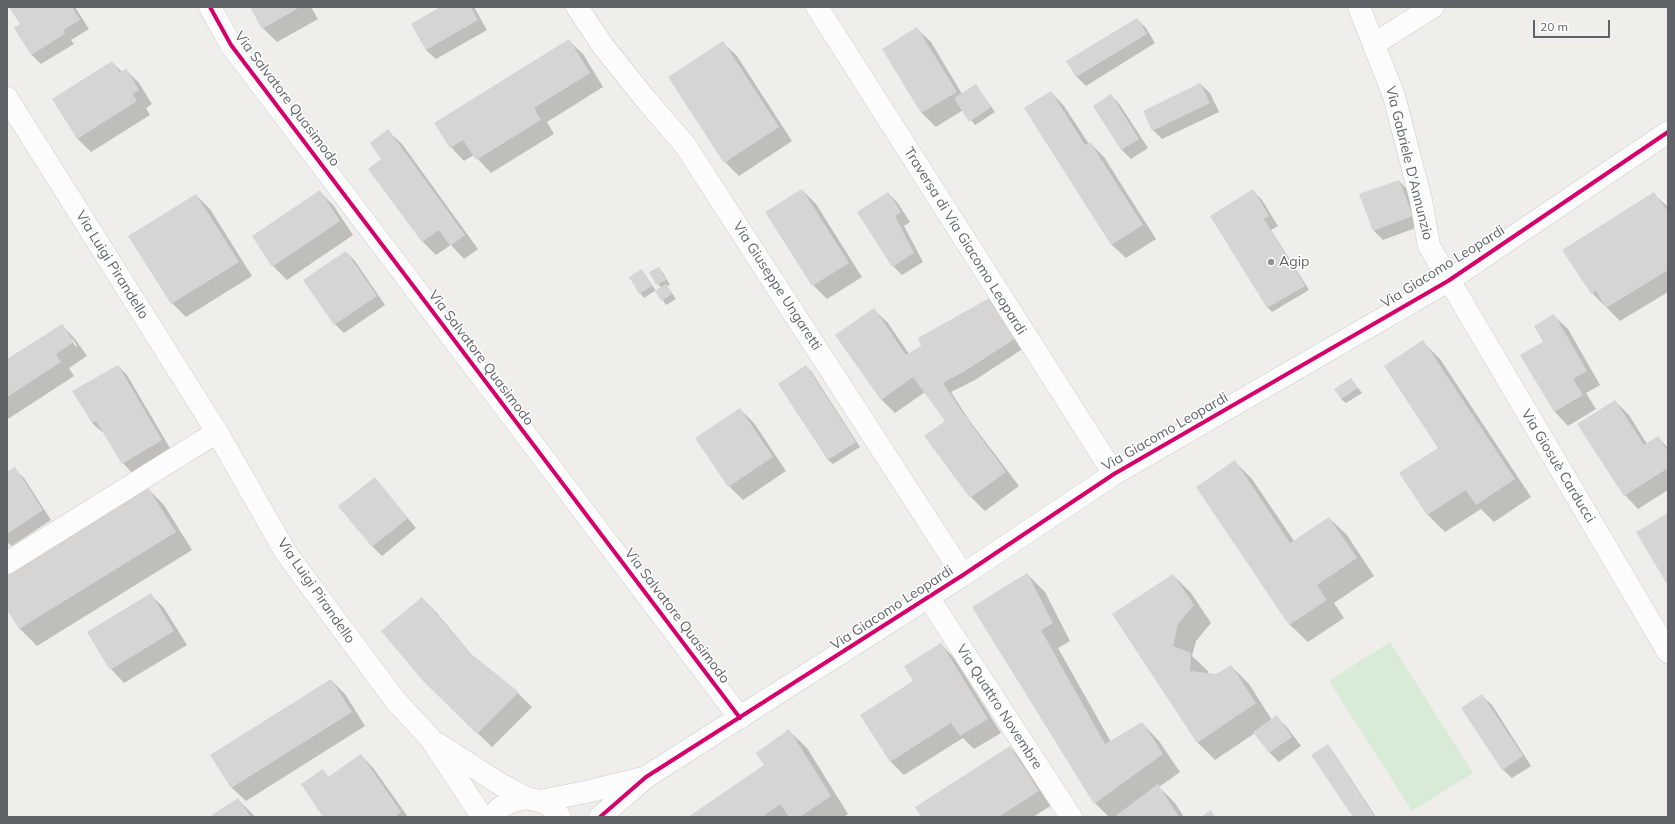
<!DOCTYPE html>
<html>
<head>
<meta charset="utf-8">
<style>
	body { margin:0 }
	#map { position:relative; width:1675px; height:824px; overflow:hidden; background:#efeeea; font-family:Mulish,sans-serif }
	canvas { display:block }
	.frame { position:absolute; inset:0; border:8px solid #5f6368; pointer-events:none }
	.scale { position:absolute; left:1533px; top:20px; width:77px; height:18px; box-sizing:border-box; border:2px solid #5f6368; border-top:0; padding-left:5px; font-size:12px; line-height:14px; white-space:nowrap; color:#5f6368; -webkit-text-stroke:3px #fff; paint-order:stroke }
</style>
</head>
<body>
<div id="map">
<canvas width="1675" height="824"></canvas>
<div class="frame"></div>
<div class="scale">20 m</div>
</div>
<script>
const c = document.querySelector('canvas').getContext('2d');
c.lineJoin = 'round';
function fill(path, color) {
  c.fillStyle = color;
  c.fill(path, 'evenodd');
}
function shape(rows) {
  const path = new Path2D();
  for (const r of rows) {
    path.moveTo(r[0], r[1]);
    for (let i = 2; i < r.length; i += 2) path.lineTo(r[i], r[i + 1]);
  }
  return path;
}
function stroke(path, color, width, dash) {
  c.strokeStyle = color;
  c.lineWidth = width;
  c.lineCap = dash ? 'butt' : 'round';
  c.setLineDash(dash || []);
  c.stroke(path);
}
function drawText(font, color, halo, rows, align = 'center') {
  c.font = font + ' Mulish,sans-serif';
  c.lineWidth = 3;
  c.setLineDash([]);
  c.textBaseline = 'middle';
  c.strokeStyle = halo;
  c.fillStyle = color;
  for (const [text, x, y, turn = 0] of rows) {
    c.save();
    c.translate(x, y);
    c.rotate((+turn || 0) * Math.PI / 180);
    c.textAlign = isNaN(turn) ? turn : align;
    if (halo) c.strokeText(text, 0, 0);
    c.fillText(text, 0, 0);
    c.restore();
  }
}
const green = shape([
	[1390,642,1473,773,1412,811,1329,681]
]);
const shadow = shape([
	[16,7,75,7,89,29,71,40,74,44,41,64,32,55,15,28,21,24],
	[251,7,311,7,318,19,277,42,263,28],
	[442,7,474,7,487,30,436,59,426,50,412,25],
	[1137,19,1146,28,1155,43,1086,86,1077,77,1067,61],
	[917,29,931,42,962,94,976,85,995,112,975,125,963,110,936,127,922,113,883,49],
	[569,41,583,54,603,87,547,122,554,134,491,173,474,155,464,161,451,147],
	[723,43,737,56,792,141,739,176,725,162],
	[112,62,122,72,126,70,139,83,152,104,146,108,150,115,91,152,77,138],
	[1200,84,1210,93,1219,112,1162,139,1153,130],
	[1051,92,1064,106,1089,144,1090,143,1104,157,1156,239,1126,258,1112,245,1026,109],
	[1111,95,1120,105,1148,148,1131,159,1122,150,1094,106],
	[388,131,402,144,478,249,464,259,451,245,436,255,423,242,369,169,383,159],
	[1399,181,1408,190,1421,226,1383,240,1374,231],
	[802,190,816,204,862,277,827,299,813,285],
	[319,191,333,205,353,235,287,280,273,266],
	[1253,191,1262,200,1278,226,1271,230,1309,290,1272,312,1268,308,1211,216],
	[888,193,897,202,910,222,904,226,923,262,902,275,893,266],
	[1654,194,1668,207,1668,292,1620,321,1592,293],
	[196,195,210,209,252,276,186,317,172,303],
	[346,252,355,261,385,305,344,333,335,324],
	[659,268,663,273,670,285,667,286,676,299,666,305,656,290,644,298,640,293,642,270,656,291,661,288,650,273],
	[991,298,1024,348,975,380,951,392,969,420,1019,486,985,511,971,497,926,436,946,421,925,392,895,413,881,399,874,310,888,323,909,354,922,346],
	[1554,316,1568,329,1600,385,1586,393,1596,409,1568,426,1555,412,1522,356,1545,343],
	[62,325,75,339,87,356,69,368,74,376,8,419,7,360],
	[71,339,73,339,77,346,76,347],
	[1423,342,1440,359,1531,497,1494,522,1481,509,1445,532,1428,515,1400,473,1439,448],
	[118,366,127,375,171,450,132,473,123,463,103,431,102,432,92,423],
	[806,367,811,371,860,447,833,464,828,460,779,384],
	[1351,379,1362,393,1346,403,1341,399],
	[1615,401,1629,415,1647,444,1658,437,1668,448,1668,490,1638,509,1625,495],
	[740,409,754,423,786,471,743,500,729,486,697,438],
	[1235,462,1252,479,1294,541,1329,518,1347,535,1374,576,1334,603,1344,618,1308,642,1290,625,1197,487],
	[14,469,24,478,51,520,12,546,7,542,7,474],
	[374,478,416,528,382,556,372,546],
	[146,487,164,505,192,550,37,646,20,629,7,608,7,574],
	[1027,574,1045,592,1070,641,1058,648,1111,742,1142,723,1159,741,1180,772,1159,787,1175,803,1184,817,1109,817,1095,803,974,608],
	[1173,575,1191,593,1211,623,1196,641,1192,656,1208,671,1208,674,1217,675,1231,666,1249,684,1272,720,1276,717,1286,726,1301,746,1279,762,1270,753,1255,733,1215,760,1197,742,1114,614],
	[151,595,164,608,187,645,124,683,111,669],
	[422,598,436,612,476,660,518,693,532,707,492,747,439,696],
	[941,644,954,658,1001,733,974,749,963,738,904,775,890,761,915,681],
	[331,680,345,694,365,726,246,801,232,788,211,756],
	[1482,696,1492,705,1531,766,1512,778,1502,769],
	[789,731,807,748,848,814,843,817,690,817,765,765],
	[1328,746,1332,750,1376,817,1354,817],
	[1010,747,1024,761,1052,805,1033,817,922,817],
	[361,755,374,769,408,817,325,817,322,771,329,777],
	[238,799,255,817,211,817]
]);
const building = shape([
	[14,7,72,7,80,20,63,30,65,34,31,55,14,28,20,24,10,9],
	[250,7,300,7,262,29],
	[440,7,471,7,478,20,426,50,411,24],
	[1137,18,1147,34,1076,77,1066,61],
	[917,27,957,92,921,113,882,49],
	[569,39,590,73,534,108,541,120,476,160,463,140,450,148,434,123],
	[723,41,779,127,724,163,668,77],
	[112,61,120,73,126,68,139,90,133,94,137,101,77,139,52,99],
	[1200,83,1210,103,1152,131,1143,111],
	[976,84,991,107,969,122,954,98],
	[1051,91,1085,145,1090,142,1143,225,1111,245,1024,108],
	[1111,94,1139,139,1121,150,1093,106],
	[388,129,465,235,450,246,439,230,422,242,368,169,381,159,370,143],
	[1399,180,1413,216,1373,231,1359,194],
	[802,189,849,263,812,286,765,212],
	[1253,189,1269,216,1264,219,1305,286,1267,308,1210,216],
	[320,190,340,221,272,267,252,236],
	[888,192,901,212,895,216,914,253,892,267,857,212],
	[1654,192,1668,212,1668,270,1606,308,1596,291,1591,294,1562,250],
	[196,194,239,262,171,304,128,236],
	[346,251,377,296,334,325,303,280],
	[659,267,666,280,656,285,649,272],
	[642,269,652,286,639,294,629,277],
	[666,284,672,294,661,301,655,291],
	[991,297,1016,338,965,371,943,383,960,409,1006,472,970,498,924,436,945,421,913,377,881,400,835,335,874,308,906,355,921,346,918,338],
	[1554,314,1587,371,1573,379,1583,395,1554,412,1520,355,1543,342,1534,326],
	[62,324,74,342,56,354,61,362,7,397,7,359],
	[1423,340,1515,479,1476,505,1466,490,1427,515,1399,473,1438,448,1384,366],
	[118,365,162,440,122,464,96,421,92,423,72,391],
	[806,365,856,442,828,460,778,384],
	[1351,378,1358,388,1341,399,1334,389],
	[1615,400,1644,445,1658,436,1668,452,1668,468,1624,496,1577,424],
	[740,408,773,457,728,487,695,438],
	[1235,460,1290,543,1329,517,1357,558,1317,585,1327,600,1289,625,1196,487],
	[15,467,43,510,7,534,7,472],
	[375,477,408,518,372,547,338,506],
	[147,486,176,532,19,629,7,610,7,573],
	[1668,513,1668,586,1636,532],
	[1027,573,1053,623,1041,630,1105,744,1142,722,1163,754,1094,804,972,607],
	[1173,574,1194,605,1178,624,1173,646,1191,653,1190,671,1216,674,1231,665,1256,703,1197,743,1112,614],
	[151,593,174,631,110,670,87,632],
	[422,597,470,653,519,692,477,734,424,682,381,631],
	[941,643,988,719,960,736,951,723,890,762,860,715,913,681,904,666],
	[331,679,352,712,231,788,210,755],
	[1482,694,1523,756,1502,770,1461,708],
	[1277,715,1292,737,1269,753,1253,732],
	[789,729,831,796,800,817,789,817,780,804,762,817,688,817,764,765,756,753],
	[1328,744,1375,817,1353,817,1311,755],
	[1010,746,1039,791,998,817,921,817,915,807],
	[361,754,401,812,395,817,323,817,301,784,323,769,328,777],
	[1158,784,1179,817,1114,817],
	[238,798,251,817,209,817],
	[1211,810,1215,817,1201,817]
]);
const minor = shape([
	[210,7,231,45,740,718],
	[577,7,603,46,647,101,685,145,963,575],
	[817,7,1114,474],
	[1359,7,1394,96,1421,200,1429,246,1668,652],
	[1374,44,1433,7],
	[7,98,217,432,286,553,395,700,430,738,477,809,481,817],
	[7,563,217,432],
	[928,597,1071,817],
	[438,744,500,784,526,798],
	[540,801,586,792,643,778],
	[491,817,501,807,513,801,526,798,540,801,550,806,560,817],
	[600,817,646,777,963,575,1114,474,1448,281,1668,132]
]);
const cycleway = shape([
	[210,7,231,45,740,718],
	[600,817,646,777,963,575,1114,474,1448,281,1668,132]
]);
const markers = [
	[1271,262,4,"#919496"]
];
const streetNames = [
	["Via Salvatore Quasimodo",287,99,53],
	["Via Gabriele D'Annunzio",1409,163,76],
	["Traversa di Via Giacomo Leopardi",965,241,58],
	["Via Luigi Pirandello",112,265,58],
	["Via Giacomo Leopardi",1443,267,-32],
	["Via Giuseppe Ungaretti",777,286,57],
	["Via Salvatore Quasimodo",481,358,53],
	["Via Giacomo Leopardi",1165,432,-30],
	["Via Giosuè Carducci",1558,466,59],
	["Via Luigi Pirandello",316,591,55],
	["Via Giacomo Leopardi",892,608,-33],
	["Via Salvatore Quasimodo",677,616,53],
	["Via Quattro Novembre",999,707,57]
];
const poiNames = [
	["Agip",1279,262]
];
fill(green, '#d8ebd6');
fill(shadow, '#0003');
fill(building, '#d6d5d3');
stroke(minor, '#cbcccc', 23);
stroke(minor, '#fdfcfc', 22);
stroke(cycleway, '#d6006c', 4);
for (const [x, y, r, color] of markers) {
  const dot = new Path2D();
  dot.arc(x, y, r, 0, 2 * Math.PI);
  c.fillStyle = color;
  c.fill(dot);
  stroke(dot, '#fff', 1.5);
}
drawText('14px', '#5f6368', '#fff', streetNames);
drawText('14px', '#5f6368', '#fff', poiNames, 'left');
</script>
</body>
</html>
